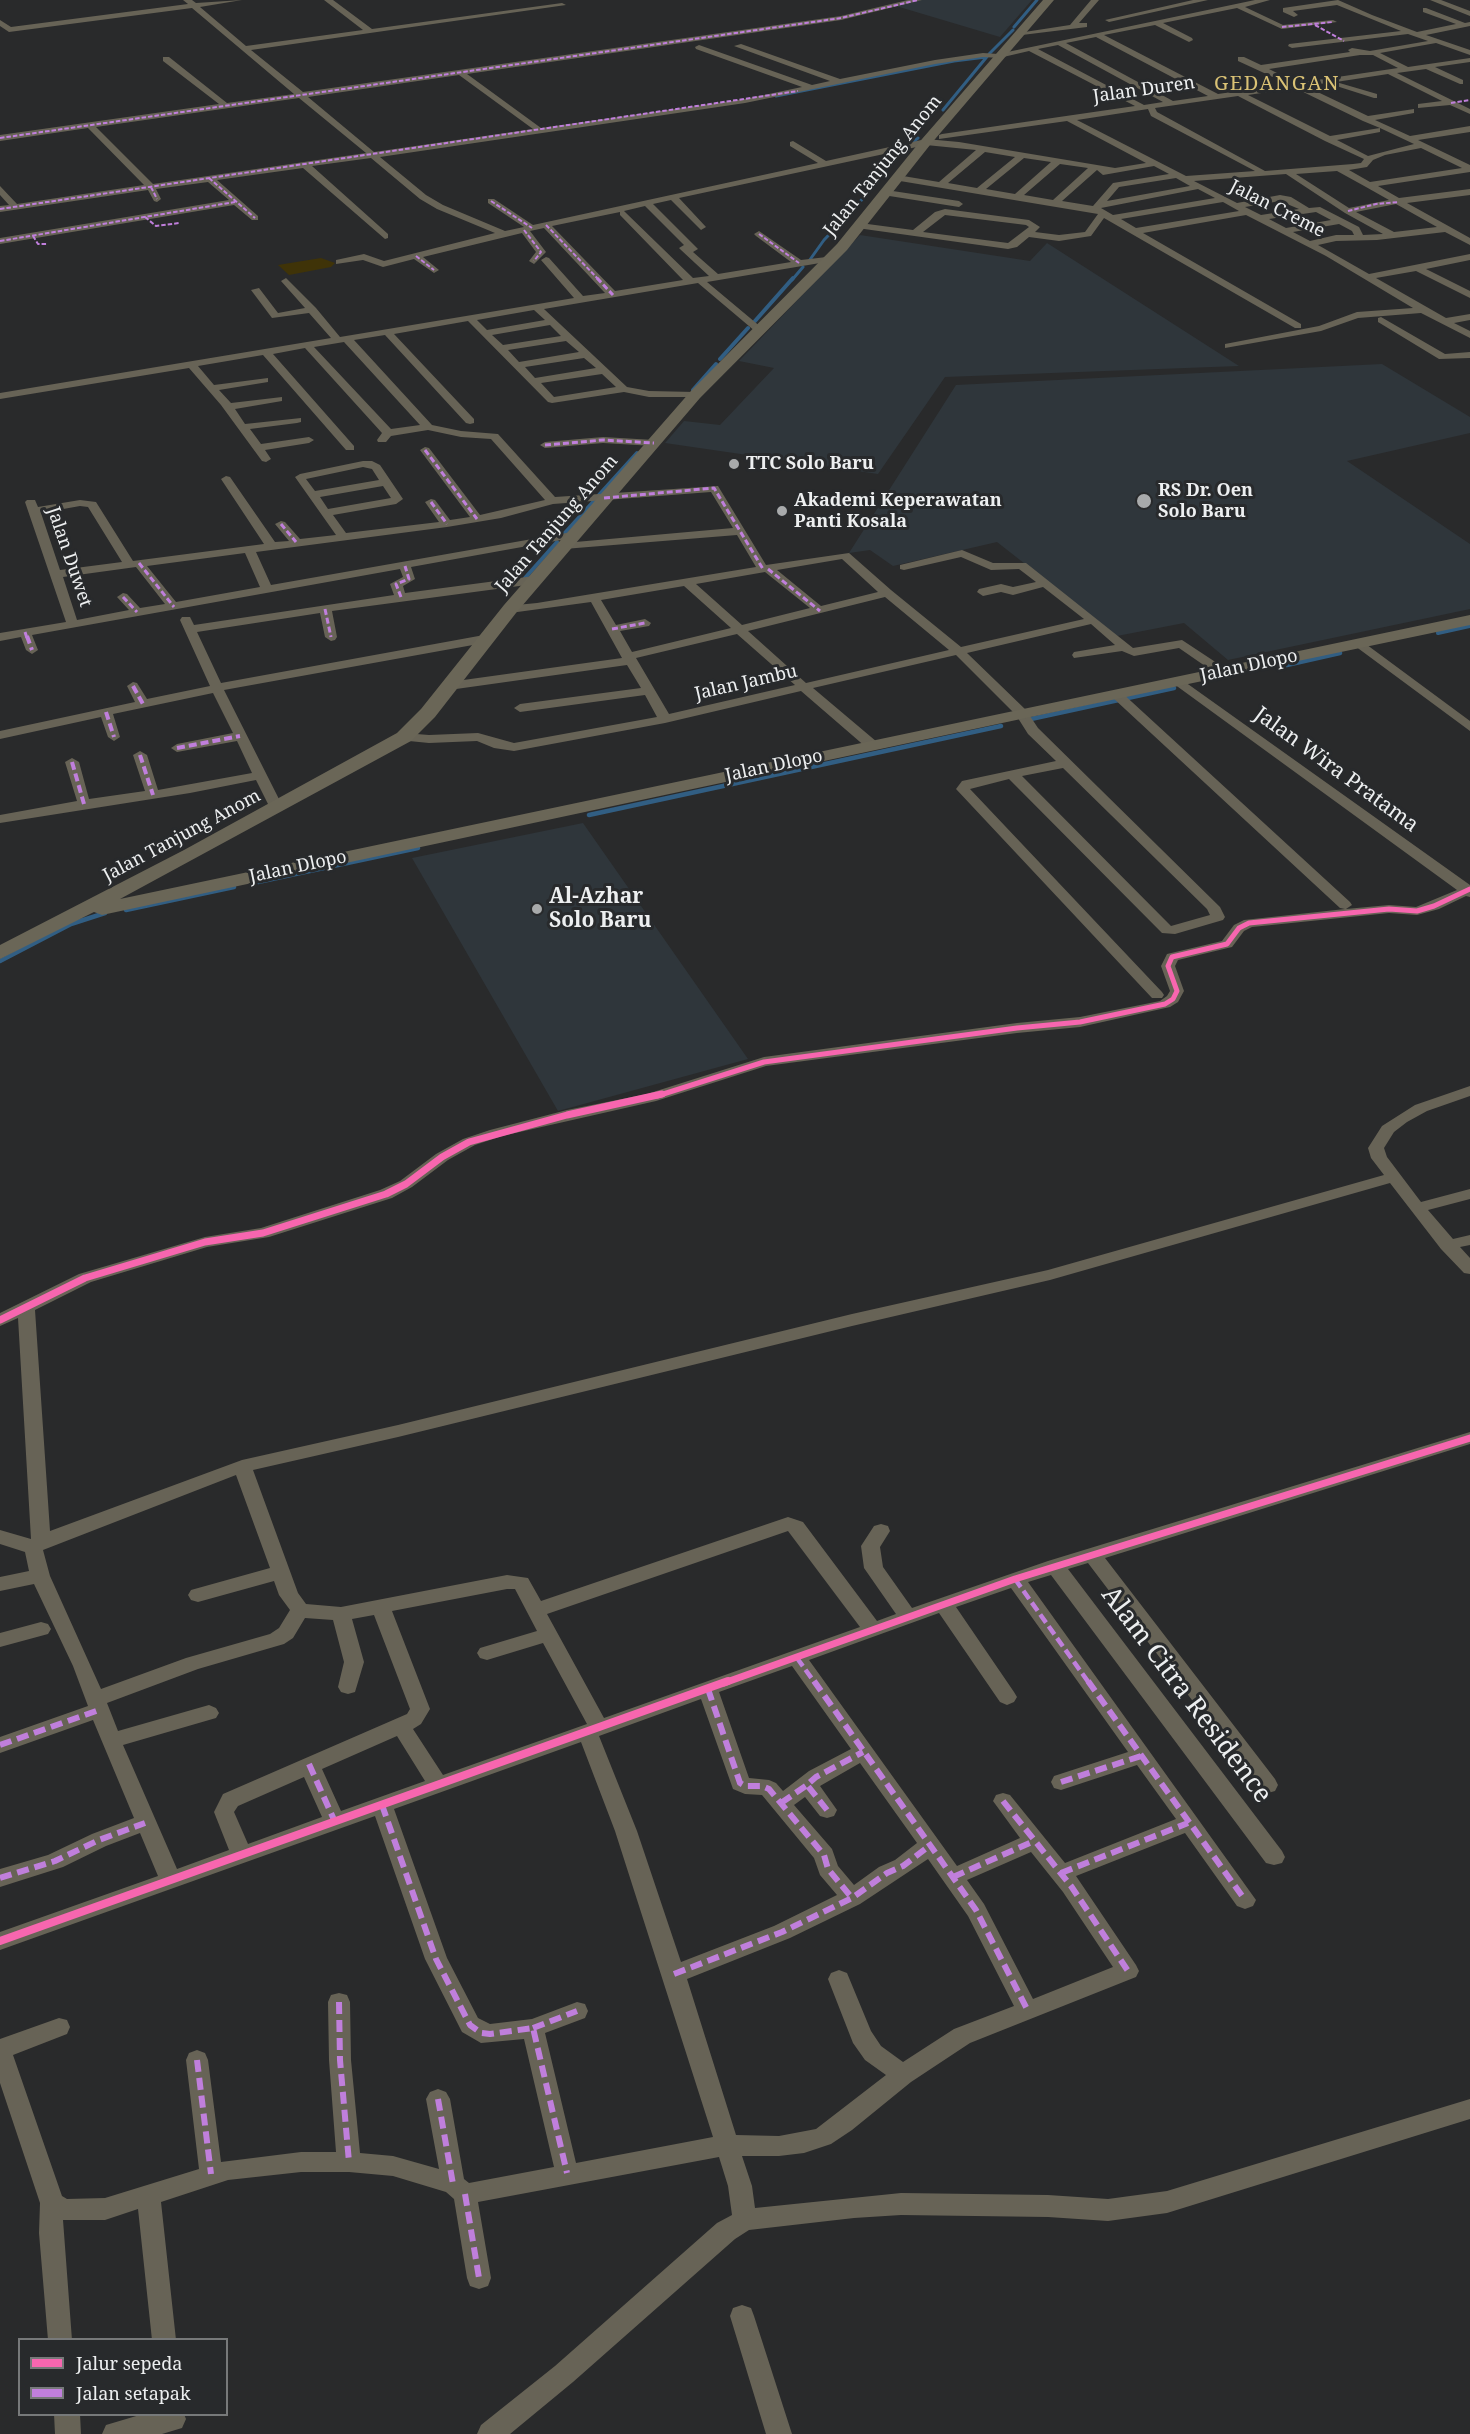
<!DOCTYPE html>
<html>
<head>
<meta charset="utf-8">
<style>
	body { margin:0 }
	#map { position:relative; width:1470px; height:2434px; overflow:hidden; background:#292a2b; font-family:"Noto Serif",serif }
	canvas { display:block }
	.legend { position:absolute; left:18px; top:2338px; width:210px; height:78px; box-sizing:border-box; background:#282a2c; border:2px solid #77797a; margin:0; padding:8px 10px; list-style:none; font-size:18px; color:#edeff0 }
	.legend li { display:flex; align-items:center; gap:12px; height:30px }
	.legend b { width:30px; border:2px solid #77797a }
</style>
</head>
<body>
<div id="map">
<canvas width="1470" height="2434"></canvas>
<ul class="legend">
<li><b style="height:8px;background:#f766af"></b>Jalur sepeda</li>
<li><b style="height:8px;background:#c07fdc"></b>Jalan setapak</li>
</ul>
</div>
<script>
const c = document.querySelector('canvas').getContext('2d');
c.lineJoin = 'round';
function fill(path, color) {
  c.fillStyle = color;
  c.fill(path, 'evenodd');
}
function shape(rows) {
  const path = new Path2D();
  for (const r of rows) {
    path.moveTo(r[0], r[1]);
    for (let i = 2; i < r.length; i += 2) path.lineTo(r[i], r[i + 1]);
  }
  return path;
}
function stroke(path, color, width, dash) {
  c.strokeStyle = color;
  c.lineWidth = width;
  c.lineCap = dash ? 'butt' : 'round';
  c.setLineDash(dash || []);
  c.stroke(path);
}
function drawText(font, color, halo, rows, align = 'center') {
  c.font = font + ' "Noto Serif",serif';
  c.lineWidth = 6;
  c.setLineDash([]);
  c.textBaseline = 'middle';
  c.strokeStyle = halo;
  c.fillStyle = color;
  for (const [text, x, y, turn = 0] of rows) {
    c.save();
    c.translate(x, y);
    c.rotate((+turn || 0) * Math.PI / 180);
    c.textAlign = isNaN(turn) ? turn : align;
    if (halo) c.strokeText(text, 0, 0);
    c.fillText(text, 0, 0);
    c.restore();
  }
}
const built = shape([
	[920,0,1032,0,1000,37,896,6],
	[860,235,1030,261,1047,243,1239,366,945,377,878,474,665,443,684,421,720,425,774,368,739,361],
	[1382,364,1470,417,1470,433,1347,461,1470,544,1470,609,1228,660,1184,623,1117,636,997,542,893,566,870,550,849,553,956,385],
	[583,823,748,1059,558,1111,412,858]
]);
const green = shape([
	[321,258,335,263,331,267,289,275,278,265]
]);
const streamFar2 = shape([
	[1014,27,1037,0],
	[776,96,954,61,986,57],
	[943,110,990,53,1013,30],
	[854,209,903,150,918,138],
	[809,261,824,240,847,216],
	[792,280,803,267]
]);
const streamFar1 = shape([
	[755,321,793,278],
	[720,359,748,328],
	[693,390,716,364],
	[599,495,637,453],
	[563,535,594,501],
	[525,578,557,542],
	[1438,633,1470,626]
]);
const stream = shape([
	[1278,667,1340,653],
	[1031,719,1174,688],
	[589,815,1001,726],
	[258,882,418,848],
	[126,910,234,887],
	[0,961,71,924,105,913]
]);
const street = shape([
	[183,0,192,0,196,3,242,0,200,7,246,46,363,30,324,0,333,0,372,29,562,3,566,5,251,50,303,92,841,16,908,0,922,0,841,20,467,74,541,128,745,99,802,87,696,49,695,47,699,45,812,85,830,81,734,46,741,44,840,79,935,60,983,53,998,54,1255,0,1270,0,1245,7,1283,25,1333,20,1337,22,1282,29,1237,8,1163,23,1192,38,1193,40,1189,42,1155,25,1104,35,1218,94,1288,84,1238,61,1238,57,1244,57,1261,65,1350,52,1348,50,1352,48,1370,51,1428,41,1408,34,1292,48,1288,46,1289,44,1401,31,1337,5,1293,11,1298,15,1294,17,1283,12,1283,8,1338,0,1372,15,1417,32,1456,24,1423,12,1423,8,1426,8,1465,23,1470,22,1470,26,1426,35,1470,50,1470,55,1436,43,1380,53,1408,67,1470,58,1470,62,1435,67,1463,80,1463,84,1460,84,1426,69,1397,73,1470,109,1470,114,1450,105,1418,108,1418,104,1442,101,1388,74,1336,82,1377,94,1377,98,1374,98,1327,83,1305,86,1368,116,1414,109,1414,113,1375,120,1410,136,1470,126,1470,132,1418,140,1470,165,1470,172,1378,186,1399,198,1470,189,1470,195,1407,203,1470,238,1470,245,1445,232,1377,240,1336,241,1318,245,1369,274,1470,254,1470,260,1426,269,1470,291,1470,298,1416,271,1376,278,1446,318,1470,314,1470,320,1454,323,1470,331,1470,338,1421,313,1358,318,1321,331,1225,348,1225,344,1319,326,1357,312,1413,308,1326,256,1246,215,1143,233,1301,324,1301,328,1295,328,1104,218,1091,236,1059,241,1029,237,1017,247,1008,249,857,228,855,226,860,223,913,230,935,212,945,209,1029,220,1040,227,1035,232,1059,235,1085,232,1098,214,894,180,893,178,897,175,939,182,976,150,926,145,679,198,706,227,701,230,671,200,653,204,698,249,693,252,718,274,791,262,756,236,754,234,759,231,801,260,835,256,835,260,832,261,707,282,762,328,762,332,756,332,698,283,544,309,627,387,649,391,695,392,699,393,699,397,649,397,624,392,552,403,548,402,468,321,394,334,474,419,474,423,470,424,466,423,385,335,354,340,432,425,461,431,498,434,555,497,718,486,766,565,849,553,891,590,961,647,1084,619,1043,587,1013,595,1001,592,983,596,977,592,979,589,1001,584,1013,587,1036,582,1019,569,991,570,961,557,904,570,900,569,900,565,962,550,993,563,1026,563,1133,648,1182,640,1226,669,1228,672,1226,675,1218,675,1179,648,1134,656,1122,651,1074,658,1072,655,1074,652,1115,645,1091,624,967,653,1026,710,1038,728,1220,907,1225,917,1223,920,1175,934,1162,933,1009,779,970,789,1162,992,1164,995,1162,998,1152,998,956,789,962,781,1056,761,1028,734,1016,715,956,655,813,688,877,742,878,745,872,749,867,748,801,691,665,723,514,751,494,748,477,741,429,743,399,740,398,737,404,733,429,735,478,733,514,743,657,717,645,695,520,712,514,708,520,704,641,688,627,665,449,690,443,686,449,682,622,658,591,602,510,613,504,609,506,606,537,603,756,567,737,535,564,549,558,546,564,543,733,528,711,492,553,504,501,518,447,527,256,552,271,585,572,532,578,535,572,538,411,567,415,579,403,586,405,593,534,576,540,580,534,584,332,611,337,637,335,640,331,641,325,637,320,613,197,632,221,683,484,635,490,639,484,643,224,690,283,807,281,810,271,810,256,780,190,793,0,823,0,815,77,801,65,762,72,758,79,762,89,799,145,791,133,755,140,751,147,755,158,790,252,773,237,741,177,752,171,748,177,744,233,733,213,693,113,714,120,737,114,741,108,737,101,717,0,739,0,731,135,702,127,686,133,682,137,683,147,699,210,686,180,620,182,617,190,617,194,625,394,595,390,584,403,577,400,569,32,635,38,650,32,654,26,650,21,637,0,641,0,633,66,622,25,502,27,500,35,500,38,507,80,500,96,502,133,561,264,544,221,479,226,476,230,477,275,542,289,541,275,524,281,521,285,522,300,539,336,535,295,477,300,474,363,461,372,461,380,465,403,499,396,504,333,515,346,533,439,522,425,502,431,499,435,500,450,520,470,517,420,450,425,447,429,448,480,515,545,500,491,439,461,437,428,430,391,436,386,442,378,442,377,440,382,433,305,348,273,354,354,446,354,450,346,450,263,355,198,366,214,385,268,378,268,382,219,390,231,403,282,397,282,401,235,409,245,424,301,418,301,422,297,423,250,429,261,444,309,437,314,440,309,443,265,450,271,459,266,462,262,461,221,405,189,368,0,399,0,393,331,338,309,313,272,318,251,290,259,288,278,313,305,308,281,281,286,278,316,308,340,337,574,298,541,260,546,257,549,258,583,296,605,293,544,228,530,231,546,252,534,264,529,261,536,252,522,233,423,257,439,270,434,273,414,259,383,267,363,260,336,264,336,260,364,254,384,261,495,233,437,209,420,199,371,158,312,166,388,234,388,238,385,239,303,168,217,180,258,216,258,220,252,220,234,205,0,244,0,238,229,200,208,182,156,189,161,199,157,202,154,201,148,190,0,212,0,206,9,205,0,195,0,186,17,204,144,185,88,128,0,141,0,135,219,104,163,61,163,57,169,57,227,103,294,94,192,8,9,32,0,26,0,20,11,27,188,4,183,0],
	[1096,37,1208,96,1173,101,1066,43,1096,37],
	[1058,45,1163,102,1144,105,1038,49,1058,45],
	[1029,51,1135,106,942,134,939,135,939,139,1067,121,1146,163,1115,168,959,142,926,139,826,161,793,141,790,142,790,146,818,163,533,225,494,199,488,199,488,203,524,227,505,231,443,205,426,195,380,157,745,103,935,64,983,57,999,58,1029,51],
	[1360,55,1373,55,1398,68,1297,83,1269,69,1360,55],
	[459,75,533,129,374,152,308,97,459,75],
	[1295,88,1363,121,1380,128,1330,136,1248,95,1295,88],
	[1238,96,1325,141,1364,159,1361,163,1353,164,1265,171,1157,112,1155,108,1238,96],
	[299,98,366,153,153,184,96,127,299,98],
	[1148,109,1151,116,1255,171,1186,176,1077,120,1148,109],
	[1380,128,1414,144,1368,156,1337,140,1380,132,1380,128],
	[1421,148,1462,168,1370,182,1349,170,1367,167,1373,160,1385,155,1421,148],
	[985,152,1015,157,977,188,948,183,985,152],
	[1024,158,1051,162,1015,194,986,189,1024,158],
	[1060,164,1088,168,1053,200,1024,195,1060,164],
	[1154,166,1169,174,1113,183,1093,206,1062,201,1097,170,1103,175,1154,166],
	[1337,171,1366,187,1389,200,1349,208,1296,174,1337,171],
	[1286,174,1345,213,1383,234,1363,235,1359,227,1320,207,1309,208,1291,197,1280,195,1237,203,1194,181,1286,174],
	[1176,178,1190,186,1107,201,1119,187,1176,178],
	[1198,189,1215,198,1113,215,1101,208,1198,189],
	[1280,201,1299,209,1261,215,1245,207,1280,201],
	[1223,202,1239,211,1136,228,1121,219,1223,202],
	[1396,204,1437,227,1394,232,1356,212,1396,204],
	[645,206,684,245,679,248,681,250,709,276,693,278,624,211,645,206],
	[620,212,620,215,683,280,615,291,552,226,620,212],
	[1316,212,1331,220,1286,228,1269,219,1316,212],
	[945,215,1026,225,1029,227,1008,243,923,232,945,215],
	[1339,224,1352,231,1354,235,1336,235,1310,241,1293,232,1339,224],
	[534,310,545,320,487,330,477,320,534,310],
	[550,325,561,336,503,345,492,335,550,325],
	[566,341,579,352,519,362,508,350,566,341],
	[344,342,420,425,391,429,314,347,344,342],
	[584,358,596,368,535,378,525,367,584,358],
	[602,374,616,387,554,397,541,383,602,374],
	[363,467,372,469,379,480,315,491,306,479,363,467],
	[383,486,391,498,328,509,320,497,383,486],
	[80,506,88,507,122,562,60,570,41,513,80,506],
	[245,553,260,587,176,602,147,566,245,553],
	[842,559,878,592,821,606,777,570,842,559],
	[136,567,165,604,140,608,127,594,123,593,117,597,129,610,77,620,63,577,136,567],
	[765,572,810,608,742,625,696,584,765,572],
	[684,586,731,628,632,652,620,631,649,626,651,623,645,619,616,625,601,600,684,586],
	[885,597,949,650,806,683,748,631,885,597],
	[737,634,795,685,669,714,636,658,737,634],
	[1063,768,1207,909,1210,915,1171,926,1022,776,1063,768],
	[1091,0,1099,0,1079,23,1087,23,1087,27,1022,35,1018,33,1070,25,1091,0],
	[1193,0,1208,0,1109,22,1105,20,1193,0],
	[1430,0,1441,0,1470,11,1470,16,1430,0],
	[886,190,959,201,963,204,959,207,883,195,882,193,886,190],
	[1381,317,1445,354,1470,352,1470,358,1439,359,1378,322,1378,318,1381,317],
	[603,437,654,440,659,443,654,446,603,443,545,448,540,445,545,442,603,437],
	[1359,639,1470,721,1470,731,1355,646,1353,643,1359,639],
	[1178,677,1470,885,1470,897,1466,896,1439,909,1417,915,1389,913,1252,927,1244,931,1232,947,1178,960,1175,966,1184,991,1178,1002,1170,1007,1080,1027,1017,1033,766,1066,656,1101,502,1136,475,1145,448,1160,412,1187,392,1198,269,1237,207,1247,91,1282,35,1310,50,1531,242,1460,398,1425,852,1314,1048,1270,1384,1175,1371,1158,1368,1148,1382,1126,1415,1105,1470,1086,1470,1096,1427,1111,1407,1122,1394,1132,1384,1148,1387,1157,1421,1202,1470,1189,1470,1199,1428,1210,1453,1239,1470,1235,1470,1245,1460,1247,1470,1258,1470,1274,1464,1273,1441,1249,1390,1183,1050,1280,852,1326,398,1437,253,1470,298,1593,306,1604,341,1607,507,1575,528,1578,541,1601,788,1517,803,1522,877,1621,896,1614,864,1568,861,1546,874,1526,881,1524,888,1526,890,1531,880,1547,883,1567,912,1608,1048,1561,1470,1432,1470,1444,1105,1558,1275,1779,1278,1785,1275,1791,1268,1793,1261,1791,1088,1563,1068,1569,1282,1851,1285,1857,1282,1863,1274,1865,1266,1863,1051,1575,1028,1582,1256,1900,1253,1906,1245,1909,1237,1906,1185,1833,1076,1876,1136,1965,1139,1971,1136,1977,970,2043,911,2082,852,2130,831,2144,804,2153,779,2156,742,2156,752,2186,755,2208,901,2193,1048,2195,1108,2199,1167,2191,1470,2099,1470,2119,1167,2213,1108,2221,1048,2217,901,2215,854,2218,749,2230,735,2239,573,2382,510,2434,477,2434,481,2425,555,2366,717,2223,732,2215,728,2186,719,2157,478,2202,491,2278,488,2286,479,2289,470,2286,467,2278,454,2199,446,2192,393,2176,349,2172,301,2172,228,2180,161,2202,176,2340,152,2340,138,2209,105,2220,63,2220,72,2340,48,2340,39,2233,40,2203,0,2083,0,2039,59,2018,67,2020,70,2027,67,2034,13,2055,62,2196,67,2199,105,2198,199,2169,186,2060,189,2053,197,2050,205,2053,208,2060,221,2162,301,2152,336,2152,329,2060,328,2002,331,1995,339,1993,347,1995,350,2002,351,2060,360,2153,393,2156,439,2169,426,2099,430,2092,438,2089,446,2092,450,2099,464,2179,469,2183,554,2167,524,2039,481,2043,462,2032,425,1959,375,1816,0,1950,0,1932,158,1876,140,1833,106,1846,63,1867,0,1887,0,1869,48,1855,92,1834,134,1818,93,1720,0,1753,0,1737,88,1706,73,1666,34,1584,0,1591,0,1577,29,1571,25,1552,0,1544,0,1530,31,1539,18,1318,0,1326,0,1313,79,1274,205,1237,261,1228,380,1190,400,1181,436,1154,463,1139,490,1130,567,1110,647,1094,764,1057,1017,1023,1080,1017,1160,1001,1167,996,1170,991,1161,966,1167,954,1222,941,1234,925,1244,920,1345,909,1340,908,1112,697,1110,694,1112,691,1120,691,1350,902,1352,905,1346,909,1389,905,1416,907,1457,890,1174,684,1172,681,1174,678,1178,677],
	[236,1475,270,1568,191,1590,188,1595,191,1600,198,1602,274,1581,279,1595,290,1610,279,1628,270,1634,186,1658,101,1689,50,1576,43,1550,236,1475],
	[788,1531,860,1627,604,1718,547,1614,788,1531],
	[1011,1588,1128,1752,1054,1776,1051,1782,1054,1788,1061,1790,1137,1765,1176,1819,1065,1863,1010,1795,1003,1793,996,1795,993,1801,1020,1838,957,1866,809,1660,939,1613,1000,1702,1007,1705,1014,1702,1017,1697,1014,1692,956,1607,1011,1588],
	[507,1589,515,1589,537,1631,480,1648,477,1653,480,1658,487,1660,543,1643,587,1724,443,1775,413,1729,421,1724,430,1709,392,1611,507,1589],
	[374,1615,410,1709,407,1714,223,1794,214,1812,229,1850,177,1869,123,1745,216,1718,219,1713,216,1708,209,1705,118,1731,107,1703,198,1669,284,1644,293,1638,305,1618,333,1620,344,1662,338,1687,341,1692,348,1694,355,1692,364,1662,352,1619,374,1615],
	[792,1666,851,1749,809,1771,783,1791,776,1783,769,1780,749,1778,719,1692,792,1666],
	[701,1699,733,1789,745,1794,762,1795,814,1858,820,1875,837,1895,774,1926,681,1962,637,1831,599,1736,701,1699],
	[397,1736,425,1781,341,1811,322,1769,397,1736],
	[581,1742,615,1831,713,2137,576,2163,545,2033,585,2018,588,2011,585,2004,577,2002,532,2019,490,2024,478,2018,447,1958,394,1809,581,1742],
	[860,1763,917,1843,895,1860,879,1867,854,1885,838,1866,832,1849,794,1805,805,1797,820,1816,827,1818,834,1816,837,1810,820,1786,860,1763],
	[304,1777,322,1817,248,1844,234,1812,238,1806,304,1777],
	[1031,1852,1063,1892,1113,1967,1033,1999,984,1904,967,1880,1031,1852],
	[928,1859,968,1916,1014,2006,954,2029,903,2062,881,2046,871,2031,847,1973,839,1970,831,1973,828,1979,853,2043,865,2060,886,2075,816,2129,779,2136,736,2135,687,1979,790,1938,860,1904,928,1859],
	[41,1622,48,1624,51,1629,48,1634,0,1647,0,1633,41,1622],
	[742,2305,751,2308,754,2316,792,2434,766,2434,730,2316,733,2308,742,2305],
	[54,2414,80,2414,81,2434,55,2434,54,2414],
	[143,2414,184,2414,186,2419,182,2428,162,2434,102,2434,106,2425,143,2414]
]);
const secondary = shape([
	[1043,0,1054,0,930,145,847,250,700,398,516,613,435,717,411,741,120,899,1470,615,1470,625,1021,719,102,915,94,912,0,959,0,945,184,850,397,733,421,709,504,605,690,392,837,244,922,139,1043,0]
]);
const quietFar4 = shape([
	[1315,25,1344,41],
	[1282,27,1333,22],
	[1451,103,1470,100],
	[0,138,841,18,918,0],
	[209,178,255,218],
	[151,187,157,199],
	[491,201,532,228],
	[0,209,798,91],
	[1348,211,1376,204,1399,202],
	[145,217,156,226,179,223],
	[546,225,599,280],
	[524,230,541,252,534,261],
	[759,234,799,263],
	[33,236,38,244,47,244],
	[0,241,235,202],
	[416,256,434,270]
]);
const quietFar3 = shape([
	[597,278,613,295],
	[545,445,603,440,654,443],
	[425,450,477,519],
	[604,498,714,488,763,569],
	[431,502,447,524],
	[281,524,296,542],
	[139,563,174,607],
	[768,569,820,611],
	[123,597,137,612],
	[401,597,396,584,409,579,405,566],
	[325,609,331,637],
	[612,629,645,623],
	[25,632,27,638]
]);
const quietFar2 = shape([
	[27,636,32,650],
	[133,686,143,704],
	[106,712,114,737],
	[177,748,240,736],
	[140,755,153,795],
	[72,762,84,804]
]);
const quietFar1 = shape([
	[1015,1579,1089,1683],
	[797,1658,815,1683]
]);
const quiet = shape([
	[814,1681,976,1910,1027,2009],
	[1088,1681,1245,1900],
	[708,1689,740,1783,745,1786,762,1786,769,1789,824,1855,828,1869,852,1898],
	[0,1745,99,1710],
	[309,1764,335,1822],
	[1061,1782,1141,1756],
	[1003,1801,1071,1886,1128,1971],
	[781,1803,807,1785],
	[382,1805,436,1959,470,2025,481,2033,490,2034,533,2028,567,2173],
	[827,1810,807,1785,816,1777,863,1752],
	[1061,1873,1188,1823],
	[953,1877,1034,1841],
	[0,1878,55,1861,99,1840,145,1823],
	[674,1974,782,1932,852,1898,887,1873,903,1866,929,1846],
	[339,2002,340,2060,349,2162],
	[533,2028,577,2011],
	[197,2060,211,2174],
	[438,2099,453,2184],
	[465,2194,479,2278]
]);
const cyclewayFar2 = shape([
	[657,1096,764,1062,1017,1028,1080,1022,1165,1004,1173,999,1177,991,1168,966,1172,957,1227,944,1239,928,1249,923,1389,909,1417,911,1434,906,1470,889]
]);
const cyclewayFar1 = shape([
	[0,1320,85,1278,205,1242,263,1233,386,1194,406,1184,442,1157,469,1142,567,1115,662,1094],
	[724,1683,1015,1579,1470,1438]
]);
const cycleway = shape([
	[0,1941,728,1681]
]);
const markers = [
	[734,464,6,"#a8aaab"],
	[1144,501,8,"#a8aaab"],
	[782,511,6,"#a8aaab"],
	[537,909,6,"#a8aaab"]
];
const farStreetnames = [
	["Jalan Duren",1144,90,-8],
	["Jalan Tanjung Anom",883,166,-51],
	["Jalan Creme",1277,209,27],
	["Jalan Tanjung Anom",557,524,-49],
	["Jalan Duwet",69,557,71],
	["Jalan Dlopo",1249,666,-12],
	["Jalan Jambu",746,683,-13],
	["Jalan Dlopo",774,766,-12],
	["Jalan Tanjung Anom",182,836,-28],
	["Jalan Dlopo",298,867,-12]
];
const farPoinames = [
	["TTC Solo Baru",746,464],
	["RS Dr. Oen",1158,491],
	["Solo Baru",1158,512],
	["Akademi Keperawatan",794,501],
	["Panti Kosala",794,522]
];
const farQuarternames = [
	["GEDANGAN",1277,84]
];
const streetNames = [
	["Jalan Wira Pratama",1336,770,36]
];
const poiNames = [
	["Al-Azhar",549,897],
	["Solo Baru",549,921]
];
const nearStreetnames = [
	["Alam Citra Residence",1186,1695,53]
];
fill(built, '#2f363b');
fill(green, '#3f3308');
stroke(streamFar2, '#315e83', 3);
stroke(streamFar1, '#315e83', 4);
stroke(stream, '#315e83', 4.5);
fill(street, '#676356');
fill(secondary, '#6a6657');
stroke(quietFar4, '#c07fdc', 2, [4.5, 2]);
stroke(quietFar3, '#c07fdc', 3, [6, 3]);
stroke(quietFar2, '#c07fdc', 4, [8, 4]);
stroke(quietFar1, '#c07fdc', 4.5, [10, 4.5]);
stroke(quiet, '#c07fdc', 6, [12, 6]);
stroke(cyclewayFar2, '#f766af', 5);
stroke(cyclewayFar1, '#f766af', 7);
stroke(cycleway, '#f766af', 8);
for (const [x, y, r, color] of markers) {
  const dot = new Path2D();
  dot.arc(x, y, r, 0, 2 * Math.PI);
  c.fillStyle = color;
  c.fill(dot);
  stroke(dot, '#282a2c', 2);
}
drawText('18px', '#edeff0', '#282a2c', farStreetnames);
drawText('bold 18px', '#edeff0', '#282a2c', farPoinames, 'left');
c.letterSpacing = '1.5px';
drawText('20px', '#dac275', '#282a2c', farQuarternames);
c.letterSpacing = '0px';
drawText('21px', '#edeff0', '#282a2c', streetNames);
drawText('bold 21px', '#edeff0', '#282a2c', poiNames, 'left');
drawText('26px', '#edeff0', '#282a2c', nearStreetnames);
</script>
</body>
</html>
